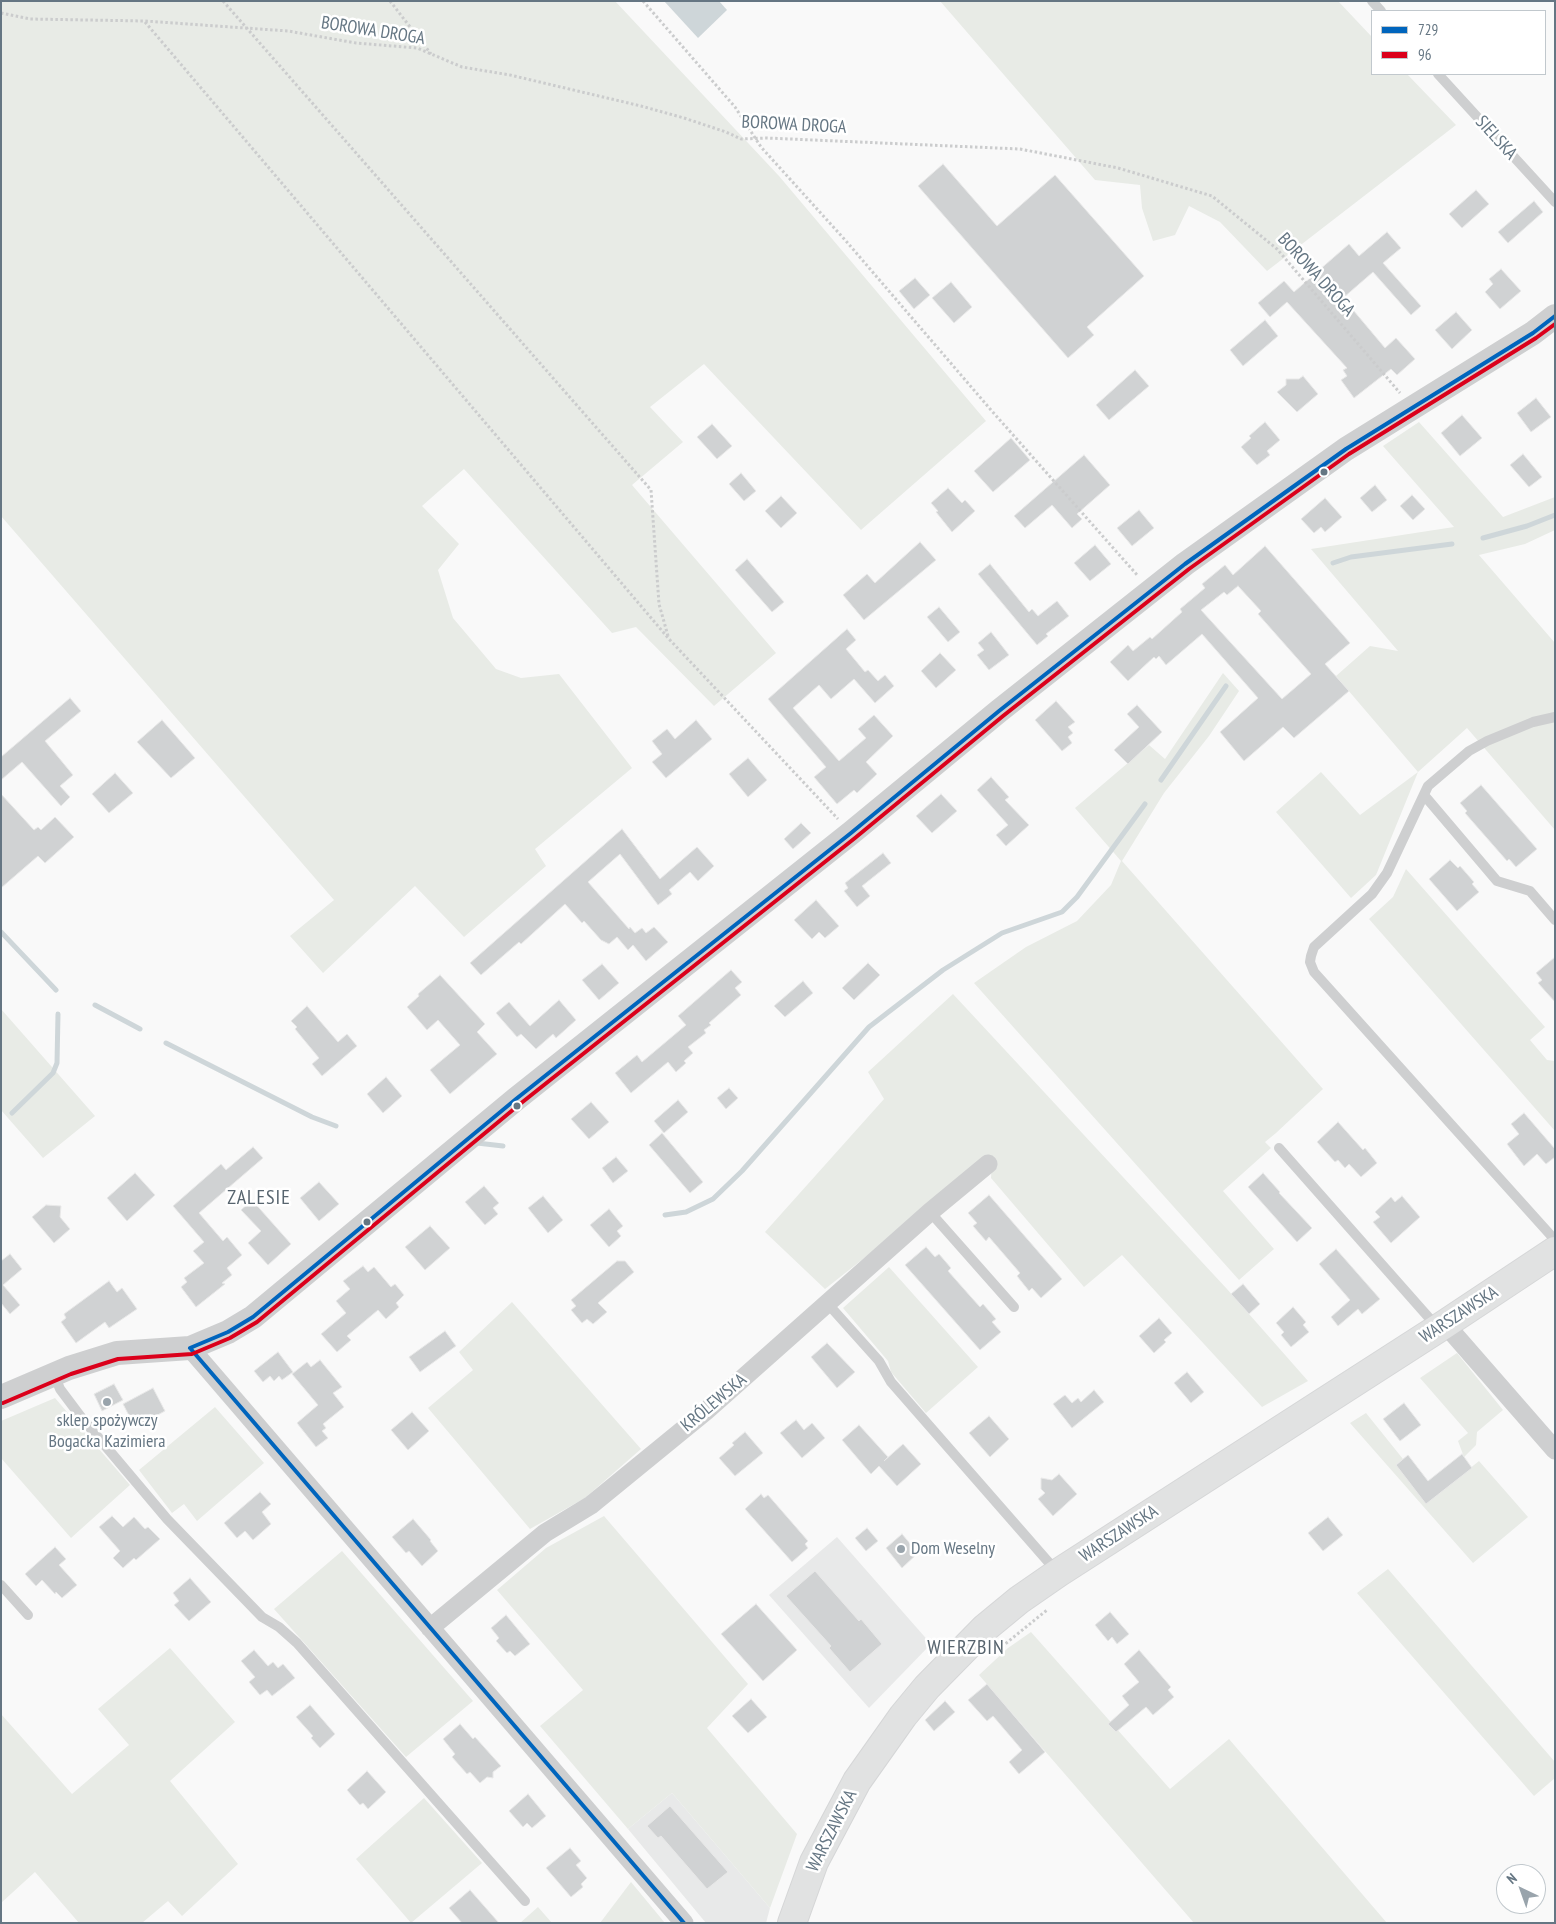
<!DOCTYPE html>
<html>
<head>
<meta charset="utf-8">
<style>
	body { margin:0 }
	#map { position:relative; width:1556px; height:1924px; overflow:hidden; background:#f9f9f9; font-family:"PT Sans Narrow",sans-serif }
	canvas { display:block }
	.frame { position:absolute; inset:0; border:2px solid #657683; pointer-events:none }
	.legend { position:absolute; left:1371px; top:10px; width:175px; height:65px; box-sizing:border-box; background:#fff; border:1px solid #c1c8cd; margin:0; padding:6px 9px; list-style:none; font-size:15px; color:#657683 }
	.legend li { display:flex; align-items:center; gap:10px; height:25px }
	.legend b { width:25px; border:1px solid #c1c8cd }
	.north { position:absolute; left:1496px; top:1864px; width:50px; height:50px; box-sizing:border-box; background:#fff; border:1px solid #c1c8cd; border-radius:50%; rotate:318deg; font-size:14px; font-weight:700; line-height:20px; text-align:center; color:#657683 }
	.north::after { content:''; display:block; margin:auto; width:18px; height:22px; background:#99a4ac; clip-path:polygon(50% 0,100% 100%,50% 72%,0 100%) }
</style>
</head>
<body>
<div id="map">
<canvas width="1556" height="1924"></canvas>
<div class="frame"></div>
<ul class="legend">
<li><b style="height:6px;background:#0065bd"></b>729</li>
<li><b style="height:6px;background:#db001b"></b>96</li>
</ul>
<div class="north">N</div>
</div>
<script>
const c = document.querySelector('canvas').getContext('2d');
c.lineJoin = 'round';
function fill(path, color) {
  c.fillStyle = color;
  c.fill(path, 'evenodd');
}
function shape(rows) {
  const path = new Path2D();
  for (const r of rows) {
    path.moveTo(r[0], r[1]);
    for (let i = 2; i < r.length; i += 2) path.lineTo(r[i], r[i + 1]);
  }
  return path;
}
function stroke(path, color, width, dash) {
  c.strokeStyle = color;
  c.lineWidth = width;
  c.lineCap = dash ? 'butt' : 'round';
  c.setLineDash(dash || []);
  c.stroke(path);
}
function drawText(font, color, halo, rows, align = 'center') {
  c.font = font + ' "PT Sans Narrow",sans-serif';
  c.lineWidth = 5;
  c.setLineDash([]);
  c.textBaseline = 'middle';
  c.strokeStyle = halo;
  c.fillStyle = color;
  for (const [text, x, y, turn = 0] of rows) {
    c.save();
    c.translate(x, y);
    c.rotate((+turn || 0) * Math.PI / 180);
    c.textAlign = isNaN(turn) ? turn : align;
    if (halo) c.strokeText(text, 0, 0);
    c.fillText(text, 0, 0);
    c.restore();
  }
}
const built = shape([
	[837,1537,931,1644,869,1708,769,1595],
	[672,1793,770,1908,766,1923,706,1923,628,1829]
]);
const green = shape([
	[1,1,615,1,779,176,986,421,861,530,704,364,650,407,683,442,632,485,776,653,714,706,636,627,612,633,464,469,422,506,459,544,438,570,453,618,496,669,521,678,559,674,632,768,535,849,546,866,464,937,415,886,323,973,290,936,334,900,1,516],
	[940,1,1338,1,1372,37,1372,74,1407,74,1456,125,1267,271,1220,222,1189,206,1175,235,1153,241,1142,208,1140,185,1095,180],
	[1419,422,1503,517,1555,497,1555,530,1525,544,1479,555,1555,643,1555,830,1467,728,1418,772,1376,875,1351,898,1276,812,1321,772,1360,815,1418,772,1336,676,1370,646,1398,651,1311,549,1454,527,1383,446],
	[1223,673,1239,691,1209,736,1164,793,1122,861,1323,1089,1276,1133,1265,1142,1271,1148,1223,1191,1274,1249,1239,1280,974,983,1026,947,1077,921,1111,885,1121,861,1075,808,1149,745,1165,759],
	[1406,869,1545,1027,1530,1040,1547,1060,1555,1061,1555,1131,1369,919,1393,897],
	[953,994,1227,1289,1308,1381,1262,1407,1122,1255,1084,1287,991,1178,992,1157,825,1289,765,1232,884,1099,868,1072],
	[1,1009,95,1116,43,1158,1,1110],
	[889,1267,978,1367,926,1413,891,1372,888,1361,843,1308],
	[512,1302,641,1449,585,1498,530,1529,428,1408,473,1370,459,1352],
	[1457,1353,1503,1410,1477,1432,1476,1445,1464,1457,1458,1441,1468,1433,1420,1378],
	[55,1398,130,1485,71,1538,1,1458,1,1421],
	[215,1407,264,1463,197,1521,184,1504,172,1513,139,1470],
	[1366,1413,1403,1459,1396,1465,1438,1494,1479,1461,1528,1517,1473,1563,1350,1423],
	[604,1516,748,1684,707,1728,797,1834,770,1908,672,1793,628,1829,540,1726,583,1690,497,1590,546,1548],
	[342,1551,473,1701,406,1757,274,1609],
	[1388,1569,1555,1762,1555,1778,1534,1796,1357,1593],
	[1031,1632,1170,1789,1229,1739,1387,1923,1194,1923,979,1675,1008,1648],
	[170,1648,235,1722,170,1781,238,1864,182,1916,168,1901,142,1923,79,1923,35,1872,1,1903,1,1714,72,1794,129,1745,98,1709],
	[424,1798,482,1863,411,1923,356,1859],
	[631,1882,665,1923,600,1923],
	[538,1907,552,1923,520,1923]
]);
const water = shape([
	[664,1,719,1,727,10,698,38]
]);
const stream = shape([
	[1483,538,1527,526,1555,515],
	[1333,563,1351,557,1452,544],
	[1161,780,1226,686],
	[1,932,56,990],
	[95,1005,140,1029],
	[166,1043,312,1117,336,1126],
	[12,1113,53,1073,57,1063,58,1014],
	[477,1143,503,1146],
	[665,1215,686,1212,713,1199,742,1171,869,1027,943,970,1002,933,1062,912,1077,897,1145,804]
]);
const building = shape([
	[943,164,997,226,1055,175,1144,276,1087,327,1094,335,1068,358,918,186,943,164],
	[1476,190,1489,204,1462,228,1449,214,1476,190],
	[1534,201,1543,212,1508,243,1498,232,1534,201],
	[1387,232,1401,248,1383,263,1421,306,1411,315,1373,272,1343,298,1385,348,1396,338,1415,359,1397,375,1391,369,1354,398,1341,380,1347,376,1343,370,1347,368,1287,302,1270,317,1258,303,1284,281,1294,292,1349,244,1359,256,1387,232],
	[1501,269,1521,291,1500,309,1485,292,1493,284,1489,279,1501,269],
	[915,278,930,295,914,309,899,291,915,278],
	[951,282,972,307,954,323,932,298,951,282],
	[1456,312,1472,330,1452,349,1435,330,1456,312],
	[1265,320,1278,336,1243,366,1230,350,1265,320],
	[1135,370,1149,386,1109,420,1096,405,1135,370],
	[1303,376,1318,394,1297,412,1277,392,1286,385,1286,379,1299,379,1303,376],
	[1536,398,1551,417,1531,432,1517,413,1536,398],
	[1462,415,1482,438,1460,456,1441,433,1462,415],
	[1265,422,1280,440,1267,451,1270,455,1257,465,1241,447,1251,438,1249,436,1265,422],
	[712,424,732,446,717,459,697,437,712,424],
	[1011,438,1030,460,993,492,974,471,1011,438],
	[1523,454,1542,477,1529,487,1510,465,1523,454],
	[1084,455,1110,485,1077,514,1082,519,1072,528,1052,505,1025,528,1014,516,1084,455],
	[741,473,756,491,744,501,729,484,741,473],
	[1375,485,1387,500,1372,512,1360,498,1375,485],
	[948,488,962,503,965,500,975,511,952,532,936,512,938,511,931,503,948,488],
	[1412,495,1425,509,1413,520,1400,506,1412,495],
	[781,496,797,513,781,528,765,511,781,496],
	[1325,498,1342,517,1325,532,1321,527,1314,533,1301,519,1325,498],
	[1139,510,1154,528,1132,546,1117,528,1139,510],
	[920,542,936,560,864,620,843,595,867,574,875,583,920,542],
	[1095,545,1111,564,1090,581,1074,563,1095,545],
	[1265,546,1350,643,1325,664,1349,691,1294,738,1283,727,1244,761,1220,732,1258,698,1202,634,1166,665,1159,656,1156,659,1154,657,1128,681,1110,662,1128,645,1133,651,1150,637,1152,639,1182,612,1180,609,1205,588,1202,584,1225,565,1233,575,1265,546],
	[1238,586,1261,611,1258,614,1311,674,1282,699,1201,610,1224,592,1227,595,1238,586],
	[747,559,784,602,772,612,735,570,747,559],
	[990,564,1029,612,1032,609,1038,616,1057,601,1069,616,1046,634,1048,636,1037,645,978,574,990,564],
	[939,607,960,632,948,642,927,617,939,607],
	[847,629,856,640,846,649,865,672,868,670,878,681,885,675,894,686,875,703,854,679,831,699,819,685,793,708,839,761,866,738,858,729,874,715,893,736,866,762,877,774,857,793,854,790,837,804,814,777,826,767,768,699,847,629],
	[991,632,1009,655,989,670,977,655,984,650,978,643,991,632],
	[940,653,956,670,936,688,921,671,940,653],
	[70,698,81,711,45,741,73,775,60,786,70,797,61,806,22,762,1,780,1,757,70,698],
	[1056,701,1075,722,1068,727,1073,733,1068,737,1072,743,1062,751,1035,720,1056,701],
	[1137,705,1162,732,1128,764,1114,750,1139,727,1127,714,1137,705],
	[162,720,195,758,171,778,137,742,162,720],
	[696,720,712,739,666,778,652,762,662,754,652,741,667,729,675,739,696,720],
	[748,758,767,780,748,797,729,774,748,758],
	[115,773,133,793,109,813,92,794,115,773],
	[991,777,1009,797,1005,800,1029,825,1006,846,996,835,1008,825,977,790,991,777],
	[1481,785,1537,849,1516,867,1509,859,1507,861,1465,813,1467,811,1460,803,1481,785],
	[1,794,34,830,38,827,41,830,55,817,74,837,45,863,38,856,1,888,1,794],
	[941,794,957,811,932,833,916,816,941,794],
	[801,823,811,833,793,849,784,839,801,823],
	[622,829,660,879,697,847,714,866,698,881,690,872,669,890,672,894,658,905,620,854,588,882,629,929,630,927,635,933,642,928,646,933,654,927,668,942,646,961,633,945,628,950,617,937,609,944,601,940,584,921,582,923,565,904,521,944,519,942,481,975,470,963,622,829],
	[883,853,891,863,862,886,870,896,857,907,844,891,848,888,845,883,883,853],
	[1450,860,1458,868,1460,866,1474,882,1472,884,1479,892,1457,911,1429,879,1450,860],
	[816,900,839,926,825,938,819,932,812,939,794,920,816,900],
	[1555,957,1555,1002,1538,983,1542,980,1536,973,1555,957],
	[868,963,880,975,854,1000,842,988,868,963],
	[602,964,619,983,599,1000,582,980,602,964],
	[731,970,742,982,735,988,741,995,709,1023,711,1025,704,1030,706,1033,688,1047,693,1053,684,1061,686,1063,676,1072,668,1062,631,1093,615,1073,637,1055,642,1062,686,1025,678,1016,731,970],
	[440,975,485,1024,477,1032,497,1054,450,1094,430,1070,460,1045,438,1020,427,1030,407,1007,419,996,418,994,440,975],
	[803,981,813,993,785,1017,774,1006,803,981],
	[559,1000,576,1020,556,1038,553,1034,536,1049,521,1034,517,1037,496,1013,509,1002,530,1026,559,1000],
	[307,1006,338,1042,347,1034,357,1046,322,1076,312,1064,319,1058,295,1029,297,1027,291,1021,307,1006],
	[386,1077,402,1096,383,1113,367,1094,386,1077],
	[729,1088,738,1098,726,1109,717,1098,729,1088],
	[678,1100,688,1112,664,1133,654,1121,678,1100],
	[591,1102,609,1122,589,1139,571,1119,591,1102],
	[1524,1113,1555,1149,1555,1157,1546,1164,1537,1154,1524,1166,1507,1144,1519,1134,1511,1124,1524,1113],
	[1338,1122,1363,1150,1365,1148,1377,1163,1361,1177,1349,1164,1345,1168,1338,1160,1335,1162,1317,1142,1338,1122],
	[662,1133,703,1182,690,1193,649,1145,662,1133],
	[253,1147,263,1158,199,1213,223,1241,227,1237,242,1255,227,1268,232,1275,222,1283,225,1284,196,1307,181,1287,187,1282,184,1278,204,1263,193,1251,204,1242,173,1206,221,1164,226,1170,253,1147],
	[616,1157,628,1171,613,1183,602,1168,616,1157],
	[135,1173,155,1195,127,1221,107,1198,135,1173],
	[1263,1173,1280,1192,1279,1193,1312,1228,1297,1242,1248,1187,1263,1173],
	[319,1182,339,1204,319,1221,300,1198,319,1182],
	[484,1186,499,1203,493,1208,498,1214,485,1225,465,1202,484,1186],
	[989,1195,1062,1279,1041,1298,1032,1288,1029,1291,1017,1276,1020,1273,989,1237,986,1241,973,1226,977,1223,968,1213,989,1195],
	[543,1196,563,1220,548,1233,528,1208,543,1196],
	[1402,1196,1420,1217,1391,1243,1373,1222,1380,1217,1375,1212,1391,1197,1395,1202,1402,1196],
	[252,1200,291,1244,268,1265,248,1243,261,1231,241,1210,252,1200],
	[46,1205,61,1206,60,1217,70,1229,54,1243,32,1217,46,1205],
	[609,1209,623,1226,617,1231,621,1236,609,1247,590,1225,609,1209],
	[430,1226,450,1248,425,1270,405,1247,430,1226],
	[926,1247,935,1257,939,1254,951,1268,948,1271,971,1297,980,1307,983,1304,996,1319,992,1322,1001,1332,980,1350,905,1265,926,1247],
	[1336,1249,1380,1299,1362,1314,1358,1309,1338,1326,1331,1317,1350,1300,1319,1264,1336,1249],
	[10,1254,22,1269,3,1285,20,1305,10,1314,1,1303,1,1261,10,1254],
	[617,1261,625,1261,634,1272,598,1303,607,1312,593,1324,587,1319,582,1323,571,1310,576,1306,571,1300,617,1261],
	[363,1266,368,1272,374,1267,391,1287,395,1284,404,1295,396,1303,399,1307,386,1319,378,1310,347,1336,351,1340,337,1352,321,1334,346,1313,336,1301,350,1289,343,1281,363,1266],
	[109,1281,117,1292,122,1288,137,1309,109,1328,105,1322,76,1343,61,1322,66,1318,64,1314,109,1281],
	[1243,1284,1260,1304,1249,1314,1231,1294,1243,1284],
	[1293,1307,1306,1322,1303,1325,1309,1332,1291,1347,1281,1335,1284,1332,1276,1323,1293,1307],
	[1159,1318,1172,1333,1164,1340,1166,1342,1154,1353,1139,1336,1159,1318],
	[445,1331,456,1346,420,1372,409,1357,445,1331],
	[827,1343,855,1372,837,1388,811,1357,827,1343],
	[278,1352,293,1372,282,1380,279,1376,274,1381,270,1376,263,1382,254,1371,278,1352],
	[320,1360,342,1387,333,1393,344,1407,323,1424,326,1428,322,1431,328,1438,316,1447,297,1423,318,1405,292,1374,307,1362,311,1367,320,1360],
	[1187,1372,1204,1392,1191,1403,1174,1383,1187,1372],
	[114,1384,123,1400,102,1411,94,1394,114,1384],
	[153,1388,165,1411,135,1427,123,1404,153,1388],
	[1094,1390,1104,1402,1072,1428,1053,1404,1065,1395,1072,1403,1078,1398,1081,1402,1094,1390],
	[1404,1403,1421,1425,1400,1441,1383,1419,1404,1403],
	[412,1412,429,1431,408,1450,391,1430,412,1412],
	[989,1416,1009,1439,990,1457,969,1433,989,1416],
	[796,1420,804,1430,812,1423,825,1438,802,1458,780,1433,796,1420],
	[859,1425,888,1457,884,1461,903,1444,921,1464,897,1486,879,1466,871,1474,842,1440,859,1425],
	[745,1432,763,1453,735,1476,719,1458,734,1445,732,1443,745,1432],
	[1462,1454,1472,1468,1426,1504,1396,1465,1408,1455,1428,1481,1462,1454],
	[1059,1474,1077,1494,1053,1516,1038,1499,1045,1493,1041,1489,1041,1478,1052,1480,1059,1474],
	[260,1492,271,1504,262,1512,271,1524,253,1540,245,1531,237,1538,224,1523,260,1492],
	[761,1494,764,1498,768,1495,808,1541,805,1544,808,1548,792,1562,745,1509,761,1494],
	[112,1516,123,1527,134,1517,145,1529,148,1527,160,1539,136,1560,134,1558,123,1568,113,1558,120,1551,99,1527,112,1516],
	[1328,1517,1343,1535,1323,1551,1308,1533,1328,1517],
	[413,1519,431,1540,430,1541,438,1551,422,1566,409,1551,406,1553,392,1537,413,1519],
	[867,1528,878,1541,866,1551,855,1538,867,1528],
	[902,1534,918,1553,902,1568,886,1548,902,1534],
	[55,1547,66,1559,59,1565,77,1585,62,1598,56,1592,55,1594,42,1580,36,1586,25,1574,55,1547],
	[815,1571,859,1621,861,1619,882,1644,850,1672,829,1648,831,1646,786,1596,815,1571],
	[190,1578,211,1602,189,1621,174,1605,179,1601,173,1593,190,1578],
	[756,1604,797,1650,763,1681,721,1634,756,1604],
	[1110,1612,1129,1634,1117,1644,1112,1637,1108,1641,1095,1625,1110,1612],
	[506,1615,530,1644,515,1656,510,1651,507,1653,496,1641,499,1638,491,1628,506,1615],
	[254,1650,268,1666,273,1662,278,1668,283,1664,295,1678,272,1696,267,1690,260,1695,249,1682,255,1677,241,1661,254,1650],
	[1139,1650,1171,1687,1168,1690,1174,1697,1153,1715,1146,1707,1116,1732,1108,1724,1129,1705,1122,1696,1139,1682,1124,1664,1139,1650],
	[987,1684,1045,1752,1019,1774,1009,1762,1022,1750,993,1716,987,1721,968,1700,987,1684],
	[751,1699,767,1717,748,1733,732,1716,751,1699],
	[945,1701,955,1712,934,1731,925,1720,945,1701],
	[310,1705,335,1734,320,1748,311,1738,313,1736,296,1717,310,1705],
	[460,1724,473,1739,475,1737,501,1766,493,1772,493,1778,487,1777,480,1783,470,1772,467,1774,452,1757,455,1754,443,1739,460,1724],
	[367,1771,386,1792,368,1809,363,1803,360,1805,347,1790,367,1771],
	[528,1794,546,1816,532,1828,527,1823,523,1827,509,1811,528,1794],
	[670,1806,728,1872,707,1889,661,1836,658,1838,647,1826,670,1806],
	[570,1848,581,1861,576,1865,587,1878,581,1884,583,1887,571,1897,546,1868,570,1848],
	[470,1890,499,1923,462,1923,449,1908,470,1890]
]);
const path = shape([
	[223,1,651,490,659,604,668,636],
	[390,1,431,54],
	[643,1,735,107,761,147,846,241,991,410,1138,576],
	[1,13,30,19,145,21,288,31,356,43,417,48,462,67,510,75,641,106,684,118,726,132,741,139,767,138,1020,149,1118,168,1212,196,1277,249,1400,393],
	[145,22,669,639,838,819],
	[994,1653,1047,1610]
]);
const service = shape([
	[1372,1,1381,11],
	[1438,74,1555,202],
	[1555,717,1533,722,1487,741,1469,751,1428,786,1387,873,1372,894,1314,947,1311,956,1310,962,1314,972,1555,1240],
	[1424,795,1497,881,1530,891,1555,920],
	[1279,1148,1438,1328],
	[930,1212,1014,1307],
	[828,1304,879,1361,891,1382,1058,1573],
	[54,1374,60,1389,81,1417,167,1519,262,1617,279,1627,297,1643,525,1901],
	[1,1585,28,1615]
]);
const minor = shape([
	[1445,1324,1555,1450],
	[190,1348,684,1923],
	[430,1628,545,1533,591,1505,706,1411,930,1212,988,1164]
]);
const tertiary = shape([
	[1,1397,69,1368,117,1353,190,1348,228,1332,253,1317,516,1099,851,833,999,711,1185,564,1346,449,1533,333,1555,316]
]);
const secondary = shape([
	[792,1923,814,1862,857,1781,903,1716,927,1687,985,1628,1019,1600,1058,1573,1445,1324,1555,1251]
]);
const bus1 = shape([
	[190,1348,228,1332,253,1317,516,1099,851,833,999,711,1185,564,1346,449,1533,333,1555,316],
	[190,1348,684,1923]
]);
const bus2 = shape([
	[3,1403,71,1374,118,1359,192,1354,230,1338,257,1322,520,1104,855,838,1003,716,1189,569,1349,454,1536,338,1555,324]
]);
const markers = [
	[1324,472,4.5,"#657683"],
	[517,1106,4.5,"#657683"],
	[367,1222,4.5,"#657683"],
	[107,1402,5,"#99a4ac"],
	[901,1549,5,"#99a4ac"]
];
const streetNames = [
	["BOROWA DROGA",373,31,9],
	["BOROWA DROGA",794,125,3],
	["SIELSKA",1496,138,48],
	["BOROWA DROGA",1316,275,48],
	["WARSZAWSKA",1459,1315,-33],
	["KRÓLEWSKA",714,1403,-40],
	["WARSZAWSKA",1119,1534,-33],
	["WARSZAWSKA",832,1831,-63]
];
const poiNames = [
	["sklep spożywczy",107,1421],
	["Bogacka Kazimiera",107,1442],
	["Dom Weselny",911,1549,"left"]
];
const quarterNames = [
	["ZALESIE",259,1198],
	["WIERZBIN",966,1648]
];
fill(built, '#e8e9e9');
fill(green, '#e8ebe6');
fill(water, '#ced6d9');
stroke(stream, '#ced6d9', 5);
fill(building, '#d0d2d3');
stroke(building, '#e8e8e8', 1);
stroke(secondary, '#d5d6d7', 30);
stroke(path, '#cbcccd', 3, [2.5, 2.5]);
stroke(service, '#cecfd0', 10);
stroke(minor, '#cecfd0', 19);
stroke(tertiary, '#cecfd0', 24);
stroke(secondary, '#e1e2e2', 28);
stroke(bus1, '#0065bd', 4);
stroke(bus2, '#db001b', 4);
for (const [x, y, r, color] of markers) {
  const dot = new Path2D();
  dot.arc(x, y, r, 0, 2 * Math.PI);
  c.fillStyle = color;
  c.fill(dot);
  stroke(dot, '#fff', 2);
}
drawText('18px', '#657683', '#fff', streetNames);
drawText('18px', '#657683', '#fff', poiNames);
c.letterSpacing = '1px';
drawText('20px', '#57646e', '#fff', quarterNames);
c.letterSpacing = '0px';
</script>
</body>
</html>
